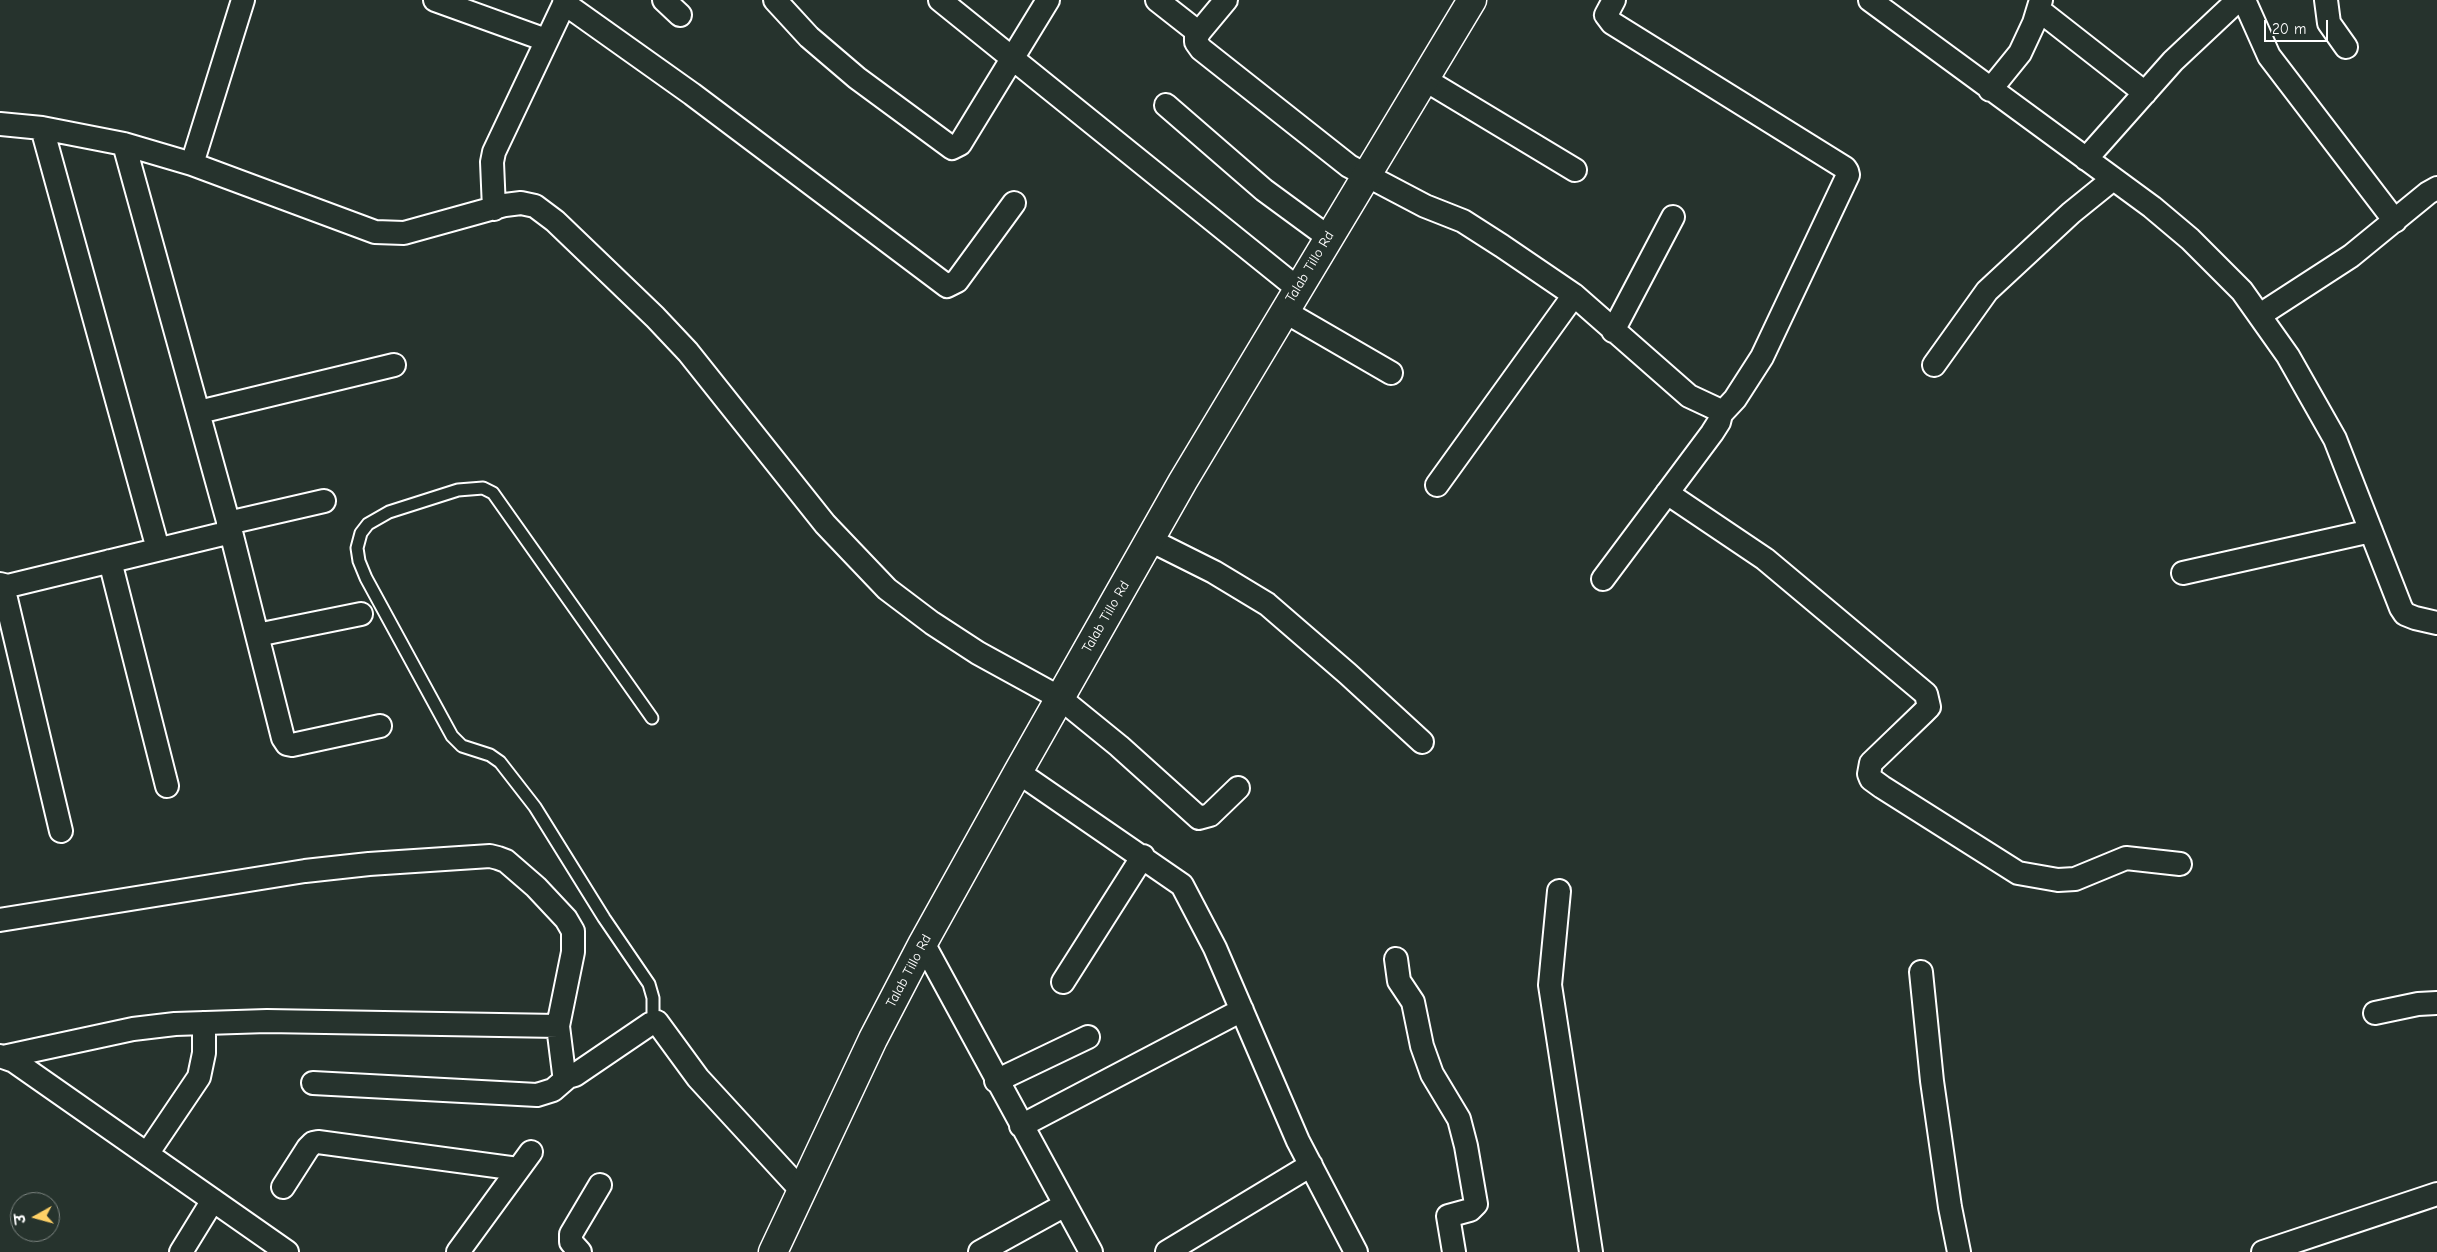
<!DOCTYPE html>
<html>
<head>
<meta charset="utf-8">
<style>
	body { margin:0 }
	#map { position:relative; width:2437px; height:1252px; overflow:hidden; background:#26332d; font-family:"Comic Neue","Playpen Sans Deva",sans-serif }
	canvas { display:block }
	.north { position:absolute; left:10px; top:1192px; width:50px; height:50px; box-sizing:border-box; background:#26332d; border:1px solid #7d8581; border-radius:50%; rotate:263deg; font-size:14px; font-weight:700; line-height:20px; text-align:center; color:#fff }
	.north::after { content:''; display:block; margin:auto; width:18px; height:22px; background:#ffd166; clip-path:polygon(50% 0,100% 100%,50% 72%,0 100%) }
	.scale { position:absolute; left:2264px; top:20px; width:64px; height:22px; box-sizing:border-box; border:2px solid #fff; border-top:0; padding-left:6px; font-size:15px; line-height:18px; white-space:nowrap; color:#fff; -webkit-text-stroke:4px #26332d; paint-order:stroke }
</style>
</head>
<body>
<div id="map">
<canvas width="2437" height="1252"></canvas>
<div class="north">उ</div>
<div class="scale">20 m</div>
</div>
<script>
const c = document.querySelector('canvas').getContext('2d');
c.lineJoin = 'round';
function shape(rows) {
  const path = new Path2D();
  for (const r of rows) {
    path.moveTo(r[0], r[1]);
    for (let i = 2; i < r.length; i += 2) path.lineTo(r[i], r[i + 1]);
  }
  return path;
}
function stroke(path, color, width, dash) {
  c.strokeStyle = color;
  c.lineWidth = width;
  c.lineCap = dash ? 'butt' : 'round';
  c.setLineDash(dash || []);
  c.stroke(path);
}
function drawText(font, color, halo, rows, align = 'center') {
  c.font = font + ' "Comic Neue",sans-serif';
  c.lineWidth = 4.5;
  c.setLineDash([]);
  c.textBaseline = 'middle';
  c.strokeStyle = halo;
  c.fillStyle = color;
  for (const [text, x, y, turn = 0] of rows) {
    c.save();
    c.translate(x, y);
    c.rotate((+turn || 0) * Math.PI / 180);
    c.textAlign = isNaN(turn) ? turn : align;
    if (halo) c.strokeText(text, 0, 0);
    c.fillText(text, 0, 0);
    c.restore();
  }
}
const service = shape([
	[652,718,493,493,483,488,458,490,389,512,368,524,361,533,357,548,359,561,366,578,452,736,462,746,490,755,500,762,535,807,604,918,649,984,653,998,653,1022]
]);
const minor = shape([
	[243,0,192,164,375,232,404,233,505,205,521,203,535,206,555,221,655,317,688,352,825,524,887,589,932,623,978,653,1060,698,1119,746,1199,818,1210,815,1238,788],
	[435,0,546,40],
	[664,0,680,15],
	[775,0,809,37,857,78,952,148,960,144,1048,0],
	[940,0,1297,288],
	[1157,0,1199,33],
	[1226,0,1196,36,1196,42,1201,49,1349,166,1425,206,1463,221,1502,246,1574,295,1689,396,1719,410,1721,414,1719,422,1712,433,1603,579],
	[1614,0,1606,15,1612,23,1845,168,1847,171,1848,175,1762,357,1735,399,1721,414],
	[1870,0,2152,207,2190,239,2242,291,2288,356,2335,439,2401,608,2405,614,2415,618,2437,623],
	[2244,0,2269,56,2395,221],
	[2326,0,2329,23,2346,47],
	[564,3,692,94,947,286,957,281,1014,203],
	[2039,10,2145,93],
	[1424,79,1575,170],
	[1990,90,2020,53,2034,23,2041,0],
	[1166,105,1264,190,1328,237],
	[0,124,42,128,124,144,192,164],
	[42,128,158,549],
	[124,144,231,532,283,738,287,744,292,745,380,726],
	[2086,159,2173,61,2238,0],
	[494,209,492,162,494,152,566,0],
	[1284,311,1391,373],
	[2260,315,2351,256,2428,193,2437,188],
	[1613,331,1673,217],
	[1934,365,1987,291,2071,213,2113,179],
	[199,412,394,365],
	[1437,485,1574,295],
	[1667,493,1765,559,1926,694,1929,707,1923,713,1871,763,1869,774,1871,779,1882,787,2018,873,2058,880,2075,879,2126,858,2180,864],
	[228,523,324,501],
	[1150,540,1214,572,1267,604,1348,674,1422,742],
	[110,561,167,786],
	[2183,573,2371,531],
	[0,584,8,586,231,532],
	[3,586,61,831],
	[257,635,361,614],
	[1018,772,1182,885,1215,948,1298,1141,1356,1252],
	[1559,891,1550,985,1591,1252],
	[0,920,305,871,369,864,490,856,498,858,506,861,536,887,566,919,573,931,573,952,558,1026,564,1074,568,1077,575,1075,650,1024,657,1022,698,1078,801,1190],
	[923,943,1091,1252],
	[1396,959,1399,981,1413,1002,1422,1046,1432,1074,1459,1119,1466,1146,1476,1204,1470,1210,1448,1216,1454,1252],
	[1921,972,1932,1081,1950,1207,1959,1252],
	[1063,982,1143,856],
	[2375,1013,2418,1004,2437,1003],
	[0,1056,14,1061,287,1252],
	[3,1057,133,1029,175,1024,267,1021,558,1026],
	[996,1081,1088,1037],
	[313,1083,537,1095,553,1090,568,1077],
	[1021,1126,1242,1010],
	[147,1154,199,1077,204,1053,204,1023],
	[283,1187,308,1148,313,1143,318,1142,518,1169],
	[181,1252,213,1200],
	[458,1252,531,1152],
	[580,1252,571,1242,571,1234,600,1185],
	[980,1252,1065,1205],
	[1167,1252,1311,1165],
	[2263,1252,2437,1194]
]);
const secondary = shape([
	[773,1252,873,1039,923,943,1018,772,1183,481,1472,0]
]);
const streetNames = [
	["Talab Tillo Rd",1310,267,-59],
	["Talab Tillo Rd",1106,617,-60],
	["Talab Tillo Rd",909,971,-62]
];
stroke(service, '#fff', 15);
stroke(minor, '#fff', 26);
stroke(secondary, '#fff', 31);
stroke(service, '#26332d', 11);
stroke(minor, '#26332d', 22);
stroke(secondary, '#26332d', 28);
drawText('14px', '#fff', '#26332d', streetNames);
</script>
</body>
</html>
